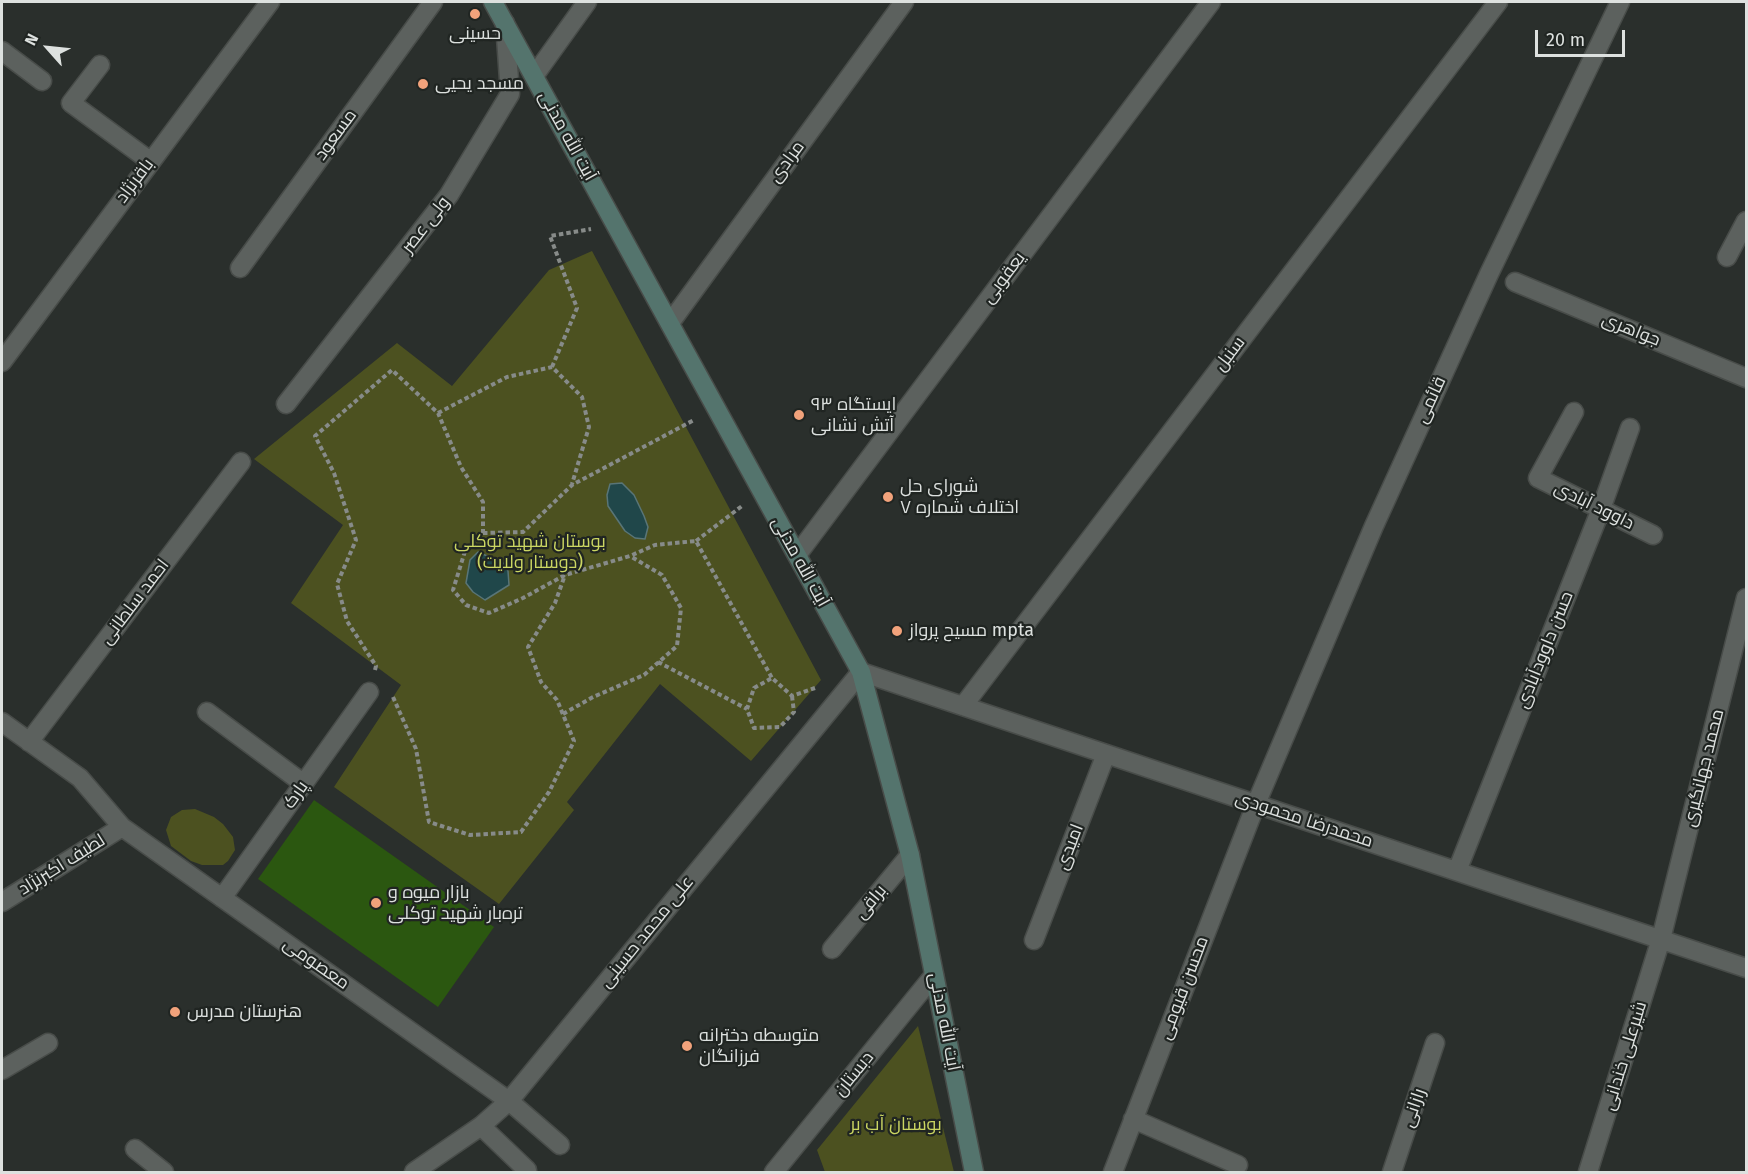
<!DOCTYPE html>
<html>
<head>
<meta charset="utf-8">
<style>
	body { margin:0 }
	#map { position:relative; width:1748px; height:1174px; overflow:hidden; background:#2a2f2c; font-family:"Fira Sans",sans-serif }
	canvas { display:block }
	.frame { position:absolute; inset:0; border:3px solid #dde1df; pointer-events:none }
	.north { position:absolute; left:18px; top:18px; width:60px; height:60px; -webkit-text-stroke:4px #202522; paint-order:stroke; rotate:297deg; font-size:16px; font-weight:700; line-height:24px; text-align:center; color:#dde1df }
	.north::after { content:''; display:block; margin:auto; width:21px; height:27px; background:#dde1df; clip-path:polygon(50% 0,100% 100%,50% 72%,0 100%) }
	.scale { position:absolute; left:1535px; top:30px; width:90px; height:27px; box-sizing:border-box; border:3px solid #dde1df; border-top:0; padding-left:8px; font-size:18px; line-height:21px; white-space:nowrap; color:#dde1df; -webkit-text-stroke:4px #202522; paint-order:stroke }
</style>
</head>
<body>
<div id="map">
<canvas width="1748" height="1174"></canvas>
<div class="frame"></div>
<div class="north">N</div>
<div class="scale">20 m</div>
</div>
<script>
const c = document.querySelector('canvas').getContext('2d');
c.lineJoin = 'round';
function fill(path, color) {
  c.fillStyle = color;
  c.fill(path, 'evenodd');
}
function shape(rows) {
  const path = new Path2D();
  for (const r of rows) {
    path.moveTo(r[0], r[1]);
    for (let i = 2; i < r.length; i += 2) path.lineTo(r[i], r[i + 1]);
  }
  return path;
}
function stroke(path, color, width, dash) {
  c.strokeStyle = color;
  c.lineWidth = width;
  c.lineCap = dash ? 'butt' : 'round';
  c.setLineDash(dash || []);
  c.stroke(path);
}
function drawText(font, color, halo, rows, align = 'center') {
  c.font = font + ' "Fira Sans",Cairo,sans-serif';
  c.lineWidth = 4.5;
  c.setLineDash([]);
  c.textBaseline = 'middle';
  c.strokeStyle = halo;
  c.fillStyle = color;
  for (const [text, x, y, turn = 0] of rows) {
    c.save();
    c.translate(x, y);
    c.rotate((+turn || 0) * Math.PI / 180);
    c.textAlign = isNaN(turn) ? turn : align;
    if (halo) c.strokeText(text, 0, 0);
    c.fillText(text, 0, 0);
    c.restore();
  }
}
const green = shape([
	[592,251,821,680,751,761,660,684,567,802,574,810,499,904,334,787,401,685,291,603,343,525,254,459,397,343,452,386,549,270],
	[195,809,214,817,223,824,233,837,235,850,228,861,223,865,202,865,191,861,171,846,166,830,171,817,182,810],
	[918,1026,954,1172,825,1172,817,1150]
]);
const water = shape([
	[622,483,634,495,644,516,648,527,645,539,635,538,625,531,608,506,607,495,610,484,622,483],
	[478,552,503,563,508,571,509,585,485,600,473,592,466,583,470,560,478,552]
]);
const building = shape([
	[314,800,494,927,438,1007,258,879]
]);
const path = shape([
	[552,367,577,308,550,236,591,229],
	[438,413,507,377,552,367,582,397,589,427,572,484],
	[483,533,523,532,572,485,694,420],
	[696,541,742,506],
	[658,662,747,709],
	[375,670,376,666,347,621,337,584,356,540,334,473,315,436,392,370,438,413,461,467,483,502,483,533,466,548,453,590,466,605,489,613,523,598,565,575,630,556,655,545,696,541,772,678],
	[792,696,794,712,780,727,754,728,747,709,754,688,772,678,792,696,815,688],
	[393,697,416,749,429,822,470,835,521,832,549,792,574,741,557,700,541,682,528,647,555,603,565,575],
	[563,714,593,697,644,675,677,646,681,608,662,575,630,556]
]);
const minor = shape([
	[2,51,42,81],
	[100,65,71,103,150,161],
	[534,76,587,2],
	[1727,257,1746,221],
	[240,268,433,2],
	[1515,282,1746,378],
	[670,323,904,2],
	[2,362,270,2],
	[286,404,449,195,510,94,505,23],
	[1574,412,1538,478,1653,535],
	[797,555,1211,2],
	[963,706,1498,2],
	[207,712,304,784],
	[2,722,80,778,122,827,509,1101,560,1145],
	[29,742,241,462],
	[1457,871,1601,509,1630,428],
	[222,898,369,692],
	[2,902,122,827],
	[1034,940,1106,754],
	[832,949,910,855],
	[2,1070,48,1043],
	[1133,1119,1238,1165],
	[481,1126,527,1170],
	[135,1149,164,1172],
	[414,1172,481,1126,509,1101,861,672,1746,968],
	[774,1172,934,975],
	[1113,1172,1256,804,1374,526,1489,274,1620,2],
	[1392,1172,1435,1043],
	[1588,1172,1661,939,1746,598]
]);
const secondary = shape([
	[493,2,861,672,910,855,974,1172]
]);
const markers = [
	[475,14,6,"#f1a27b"],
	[423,84,6,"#f1a27b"],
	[799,415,6,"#f1a27b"],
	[888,497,6,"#f1a27b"],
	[897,631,6,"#f1a27b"],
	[376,903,6,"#f1a27b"],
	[175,1012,6,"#f1a27b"],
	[687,1046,6,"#f1a27b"]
];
const poiNames = [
	["حسینی",475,34,"center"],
	["مسجد یحیی",435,84],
	["ایستگاه ۹۳",811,405],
	["آتش نشانی",811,426],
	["شورای حل",900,487],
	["اختلاف شماره ۷",900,508],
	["مسیح پرواز mpta",909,631],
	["بازار میوه و",388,893],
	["تره‌بار شهید توکلی",388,914],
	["هنرستان مدرس",187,1012],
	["متوسطه دخترانه",699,1036],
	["فرزانگان",699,1057]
];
const streetNames = [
	["مسعود",336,135,-54],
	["آیت الله مدنی",567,136,61],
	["مرادی",787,162,-54],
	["باقرنژاد",135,181,-53],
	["ولی عصر",426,225,-52],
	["یعقوبی",1004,278,-53],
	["جواهری",1631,330,22],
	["سنبل",1230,354,-53],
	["قائمی",1431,400,-65],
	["داوود آبادی",1594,506,26],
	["آیت الله مدنی",800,562,61],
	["احمد سلطانی",135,602,-53],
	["حسن داوودآبادی",1545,650,-68],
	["محمد جهانگیری",1704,768,-76],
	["پارک",296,795,-55],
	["محمدرضا محمودی",1304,820,18],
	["امیدی",1070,847,-69],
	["لطیف اکبرنژاد",62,865,-32],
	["براقی",871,902,-50],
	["علی محمد حسینی",647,932,-51],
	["معصومی",316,964,35],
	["محسن قیومی",1184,988,-69],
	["آیت الله مدنی",944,1022,79],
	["شیرعلی خندانی",1625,1056,-73],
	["دبستان",854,1074,-51],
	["رازانی",1414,1108,-71]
];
const parkNames = [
	["بوستان شهید توکلی",530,542],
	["(دوستار ولایت)",530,563],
	["بوستان آب بر",896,1125]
];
fill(green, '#4c5120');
fill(water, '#20474a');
stroke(water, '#597577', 1.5);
fill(building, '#2b5710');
stroke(minor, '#484c49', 21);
stroke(secondary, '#484c49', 21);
stroke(path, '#878b89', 4, [4.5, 3]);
stroke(minor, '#5c615e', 18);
stroke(secondary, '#54746d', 18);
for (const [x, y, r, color] of markers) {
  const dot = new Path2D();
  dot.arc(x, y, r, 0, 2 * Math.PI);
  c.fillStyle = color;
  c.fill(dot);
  stroke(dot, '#202522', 2);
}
drawText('18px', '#dde1df', '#202522', poiNames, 'left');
drawText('18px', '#dde1df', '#202522', streetNames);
drawText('18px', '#cbd662', '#202522', parkNames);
</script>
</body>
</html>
